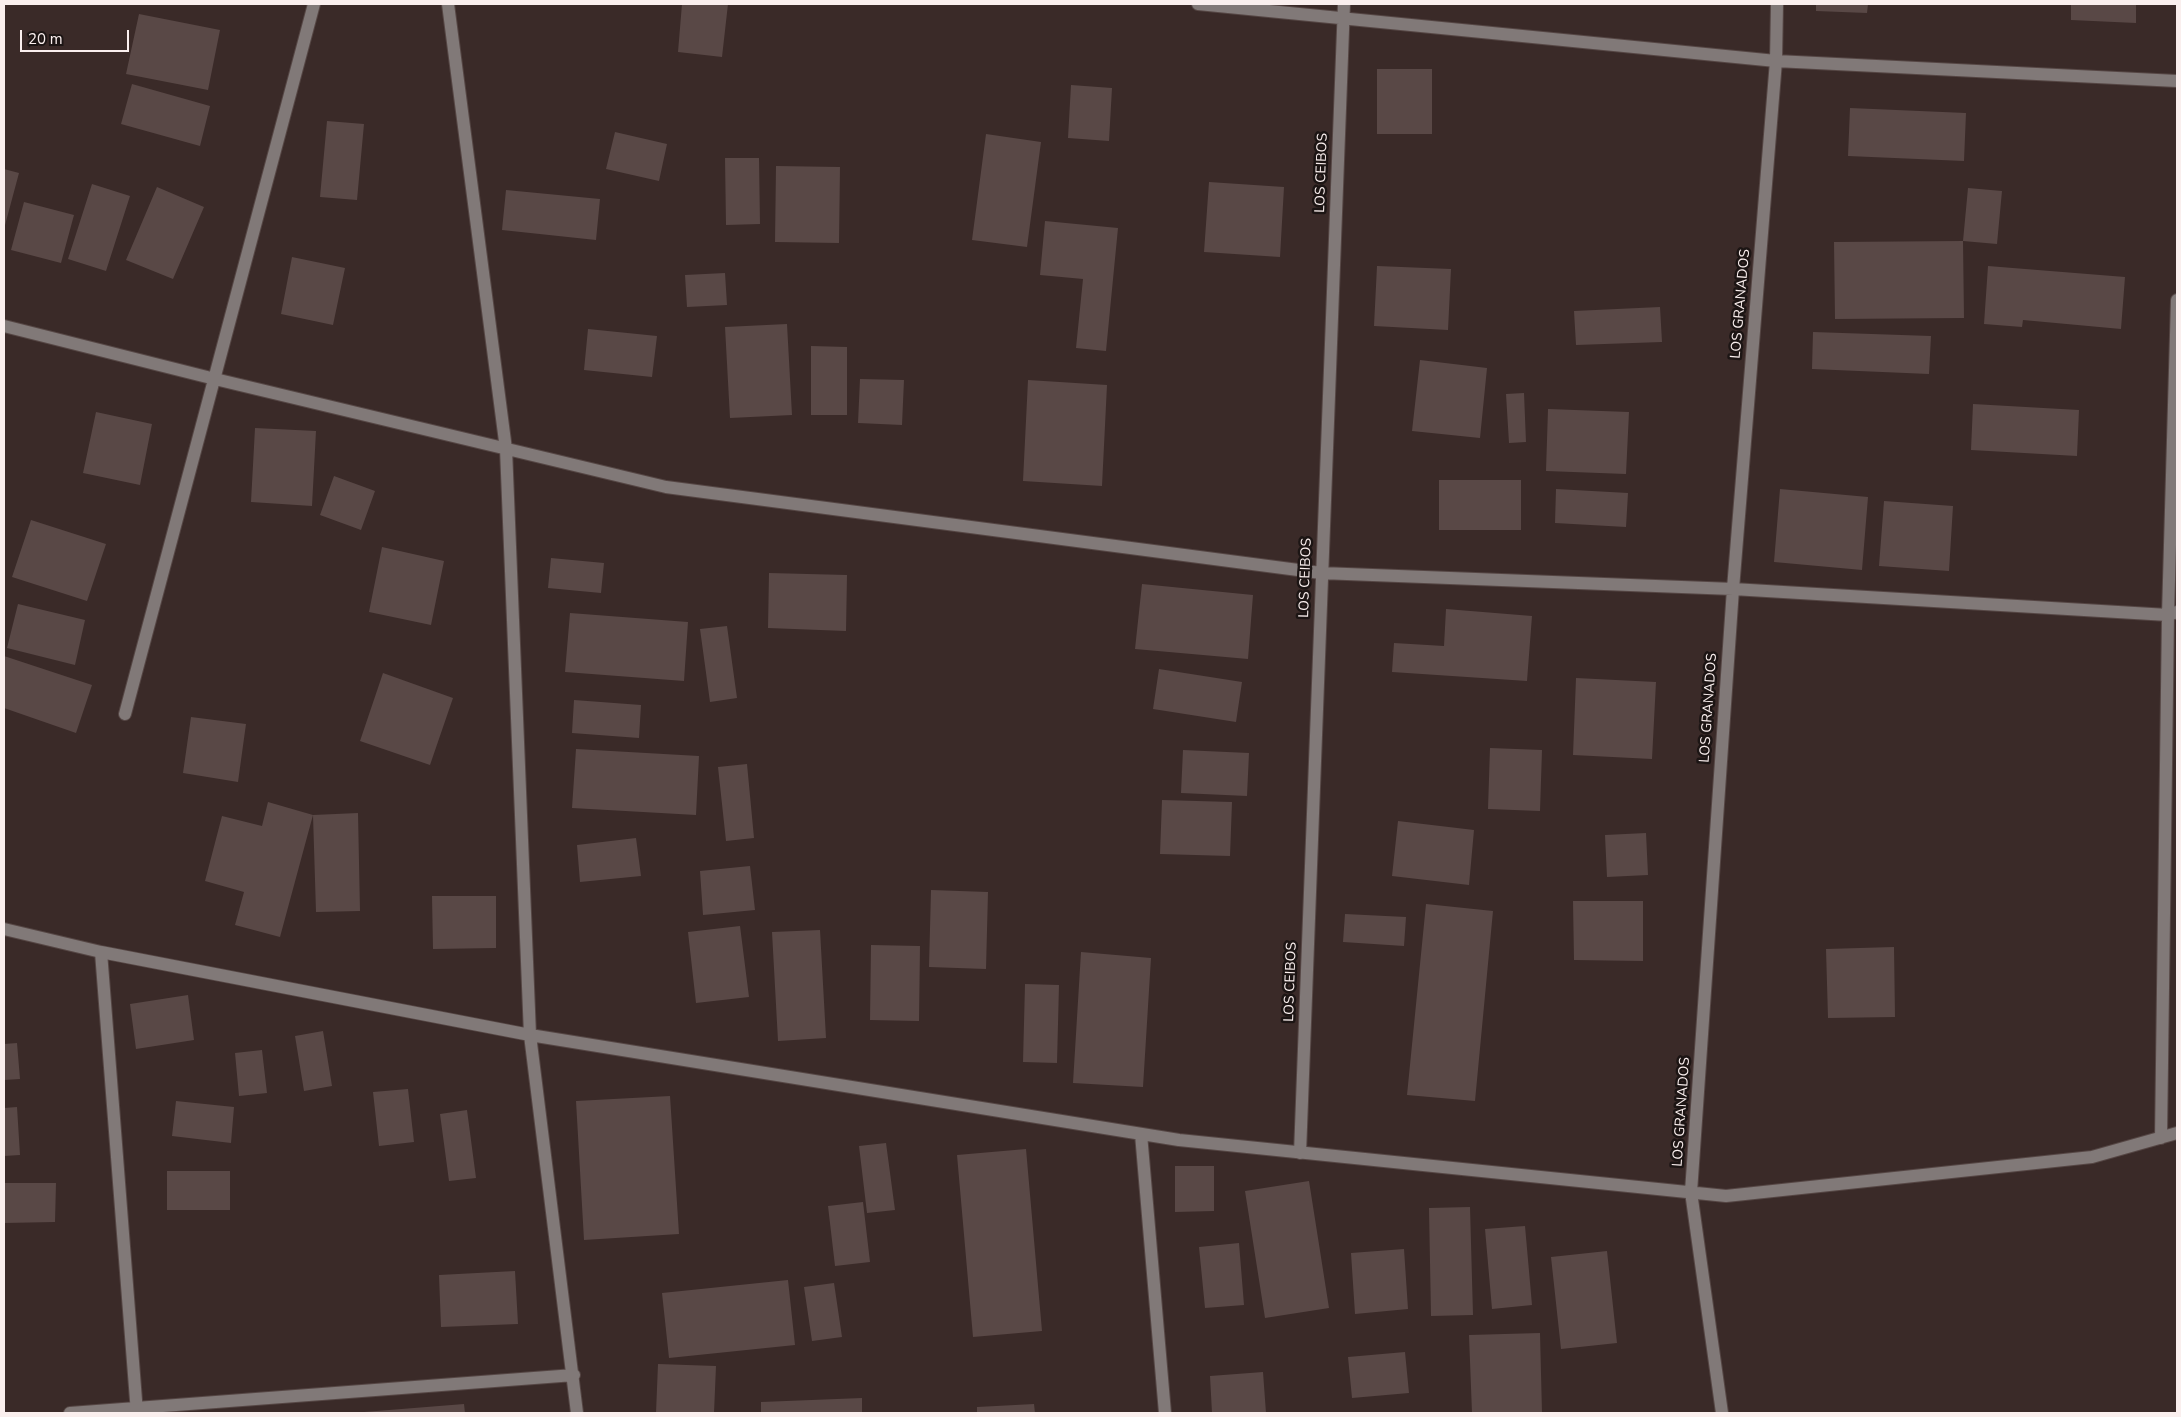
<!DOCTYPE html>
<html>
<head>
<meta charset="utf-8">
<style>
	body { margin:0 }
	#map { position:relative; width:2181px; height:1417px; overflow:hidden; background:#3a2a28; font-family:"Nunito Sans",sans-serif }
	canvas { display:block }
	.frame { position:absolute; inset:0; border:5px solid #faefee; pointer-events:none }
	.scale { position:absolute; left:20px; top:30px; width:109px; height:22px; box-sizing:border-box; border:2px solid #faefee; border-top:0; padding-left:6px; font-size:15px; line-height:18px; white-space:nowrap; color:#faefee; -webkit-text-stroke:4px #1c1514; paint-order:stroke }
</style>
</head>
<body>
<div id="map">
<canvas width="2181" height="1417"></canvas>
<div class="frame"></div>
<div class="scale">20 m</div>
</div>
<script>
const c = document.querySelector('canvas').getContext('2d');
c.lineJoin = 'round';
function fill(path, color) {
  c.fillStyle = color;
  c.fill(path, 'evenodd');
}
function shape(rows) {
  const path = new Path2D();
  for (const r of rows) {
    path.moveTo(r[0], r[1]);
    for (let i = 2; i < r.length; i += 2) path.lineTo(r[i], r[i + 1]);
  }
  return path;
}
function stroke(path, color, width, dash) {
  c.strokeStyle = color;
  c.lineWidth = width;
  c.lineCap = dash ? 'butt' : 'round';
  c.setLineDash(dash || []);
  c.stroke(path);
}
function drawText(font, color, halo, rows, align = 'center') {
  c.font = font + ' "Nunito Sans",sans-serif';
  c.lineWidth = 5;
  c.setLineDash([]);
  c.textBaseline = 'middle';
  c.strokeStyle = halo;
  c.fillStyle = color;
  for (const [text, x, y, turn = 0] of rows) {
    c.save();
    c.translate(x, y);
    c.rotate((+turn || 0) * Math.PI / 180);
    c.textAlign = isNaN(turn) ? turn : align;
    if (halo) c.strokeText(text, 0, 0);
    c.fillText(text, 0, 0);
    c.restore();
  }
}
const building = shape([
	[682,4,728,4,722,57,678,52],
	[1816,4,1868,4,1867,13,1816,11],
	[2071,4,2136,4,2136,23,2071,20],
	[139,14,220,30,208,90,126,74],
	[1377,69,1432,69,1432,134,1377,134],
	[132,84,210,106,200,146,121,124],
	[1071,85,1112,88,1109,141,1068,138],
	[1850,108,1966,113,1964,161,1848,156],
	[327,121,364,124,357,200,320,197],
	[615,132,667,144,659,181,606,169],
	[986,134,1041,142,1027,247,972,240],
	[725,158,759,158,760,224,726,225],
	[776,166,840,167,839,243,775,242],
	[4,169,19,173,4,229],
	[1209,182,1284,187,1280,257,1204,252],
	[92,184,130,196,106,271,68,259],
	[157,187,204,207,173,279,126,260],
	[1968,188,2002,191,1997,244,1963,241],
	[506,190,600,199,596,240,502,230],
	[24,202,74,215,61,263,11,250],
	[1045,221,1118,228,1106,351,1076,348,1083,279,1040,275],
	[1963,241,1964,318,1835,319,1834,242],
	[292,257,345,268,333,325,281,314],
	[1377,266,1451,269,1448,330,1374,326],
	[1988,266,2125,277,2121,329,2023,320,2022,327,1984,324],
	[725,273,727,305,687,307,685,275],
	[1660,307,1662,342,1576,345,1574,311],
	[787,324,792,415,730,418,725,327],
	[588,329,657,336,652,377,584,370],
	[1813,332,1931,336,1929,374,1812,369],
	[811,346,847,347,847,415,811,415],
	[1420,360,1487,368,1480,438,1412,431],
	[860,379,904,380,902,425,858,423],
	[1028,380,1107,385,1102,486,1023,481],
	[1524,393,1526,442,1509,443,1506,394],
	[1973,404,2079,410,2077,456,1971,450],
	[1548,409,1629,412,1626,474,1546,471],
	[96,412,152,424,140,485,83,473],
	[255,428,316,431,312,506,251,502],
	[334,476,375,491,361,530,320,515],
	[1439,480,1521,480,1521,530,1439,530],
	[1556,489,1628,493,1626,527,1555,523],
	[1780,489,1868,497,1862,570,1774,562],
	[1884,501,1953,506,1949,571,1879,566],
	[31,520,106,544,87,601,12,577],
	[382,547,444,561,431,625,369,612],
	[551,558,604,563,601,593,548,588],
	[769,573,847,575,846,631,768,628],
	[1142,584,1253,595,1248,659,1135,649],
	[18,604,85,620,75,665,7,648],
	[1446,609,1532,616,1527,681,1392,672,1394,643,1444,646],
	[570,613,688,622,684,681,565,672],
	[727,626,737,698,710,702,700,629],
	[4,656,92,685,76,733,4,708],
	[1159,669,1242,682,1236,722,1153,709],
	[383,673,453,698,430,765,360,741],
	[1576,678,1656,682,1652,759,1573,755],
	[574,700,641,705,639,738,572,733],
	[191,717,246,724,238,782,183,773],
	[1490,748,1542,750,1540,811,1488,809],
	[576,749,699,756,696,815,572,808],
	[1183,750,1249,753,1247,796,1181,793],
	[747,764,754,838,726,841,718,767],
	[1162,800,1232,802,1230,856,1160,854],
	[268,802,313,815,280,937,235,925,244,892,205,881,222,816,262,826],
	[358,813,360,911,316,912,313,815],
	[1398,821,1474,830,1469,885,1392,876],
	[1646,833,1648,875,1607,877,1605,835],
	[636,838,641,876,580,882,577,845],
	[750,866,755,910,703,915,700,871],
	[931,890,988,892,986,969,929,967],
	[432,896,496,896,496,948,433,949],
	[1573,901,1643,901,1643,961,1574,960],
	[1426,904,1493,911,1475,1101,1407,1095],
	[1345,914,1406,917,1404,946,1343,942],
	[740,926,749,997,696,1003,688,932],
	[820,930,826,1038,778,1041,772,932],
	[871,945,920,946,919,1021,870,1020],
	[1894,947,1895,1017,1828,1018,1826,949],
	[1081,952,1151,958,1143,1087,1073,1083],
	[1025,984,1059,985,1057,1063,1023,1062],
	[188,995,194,1040,136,1049,130,1004],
	[323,1031,332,1086,304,1091,295,1036],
	[17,1043,20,1079,4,1080,4,1044],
	[262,1050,267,1093,239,1096,235,1053],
	[408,1089,414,1142,379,1146,373,1092],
	[670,1096,679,1234,584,1240,576,1101],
	[176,1101,234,1107,231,1143,172,1136],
	[17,1107,20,1155,4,1156,4,1108],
	[467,1110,476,1178,449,1181,440,1114],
	[886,1143,895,1210,867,1213,859,1146],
	[1026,1149,1042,1331,973,1337,957,1155],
	[1175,1166,1214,1166,1214,1211,1175,1212],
	[167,1171,230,1171,230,1210,167,1210],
	[1309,1181,1329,1308,1265,1318,1245,1191],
	[4,1183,56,1183,55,1222,4,1223],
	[863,1202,870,1262,835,1266,828,1206],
	[1470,1207,1473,1315,1431,1316,1429,1208],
	[1525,1226,1532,1305,1492,1309,1485,1229],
	[1239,1243,1244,1305,1205,1308,1199,1247],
	[1404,1249,1408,1309,1355,1314,1351,1253],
	[1607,1251,1617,1343,1561,1349,1551,1257],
	[515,1271,518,1324,441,1327,439,1275],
	[788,1280,795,1345,669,1358,662,1293],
	[834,1283,842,1337,812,1341,804,1287],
	[1540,1333,1542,1413,1472,1413,1469,1335],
	[1405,1352,1409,1393,1352,1398,1348,1357],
	[658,1364,716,1366,714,1413,656,1413],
	[1263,1372,1266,1413,1212,1413,1210,1376],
	[862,1398,862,1413,761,1413,761,1402],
	[464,1404,465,1413,364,1413,364,1412],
	[1034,1404,1035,1413,977,1413,977,1407]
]);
const minor = shape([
	[448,4,506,449,530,1035,577,1413],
	[1198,4,1776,61,2177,81],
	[2177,300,2168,615,2177,612],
	[4,326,215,379,666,487,1321,573,1733,589,2168,615,2161,1138],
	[125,714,314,4],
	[4,929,101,952,530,1035,1179,1140,1726,1196,2092,1157,2177,1133],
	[101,952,137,1413],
	[1141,1134,1165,1413],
	[1300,1153,1344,4],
	[70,1413,574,1375],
	[1722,1413,1691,1192,1733,589,1776,61,1777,4]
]);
const streetNames = [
	["LOS CEIBOS",1322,173,-88],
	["LOS GRANADOS",1741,304,-85],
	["LOS CEIBOS",1306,578,-88],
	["LOS GRANADOS",1709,708,-86],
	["LOS CEIBOS",1291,982,-88],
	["LOS GRANADOS",1682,1112,-86]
];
fill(building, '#594846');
stroke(minor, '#554644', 14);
stroke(minor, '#817978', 12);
drawText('14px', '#faefee', '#1c1514', streetNames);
</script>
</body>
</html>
